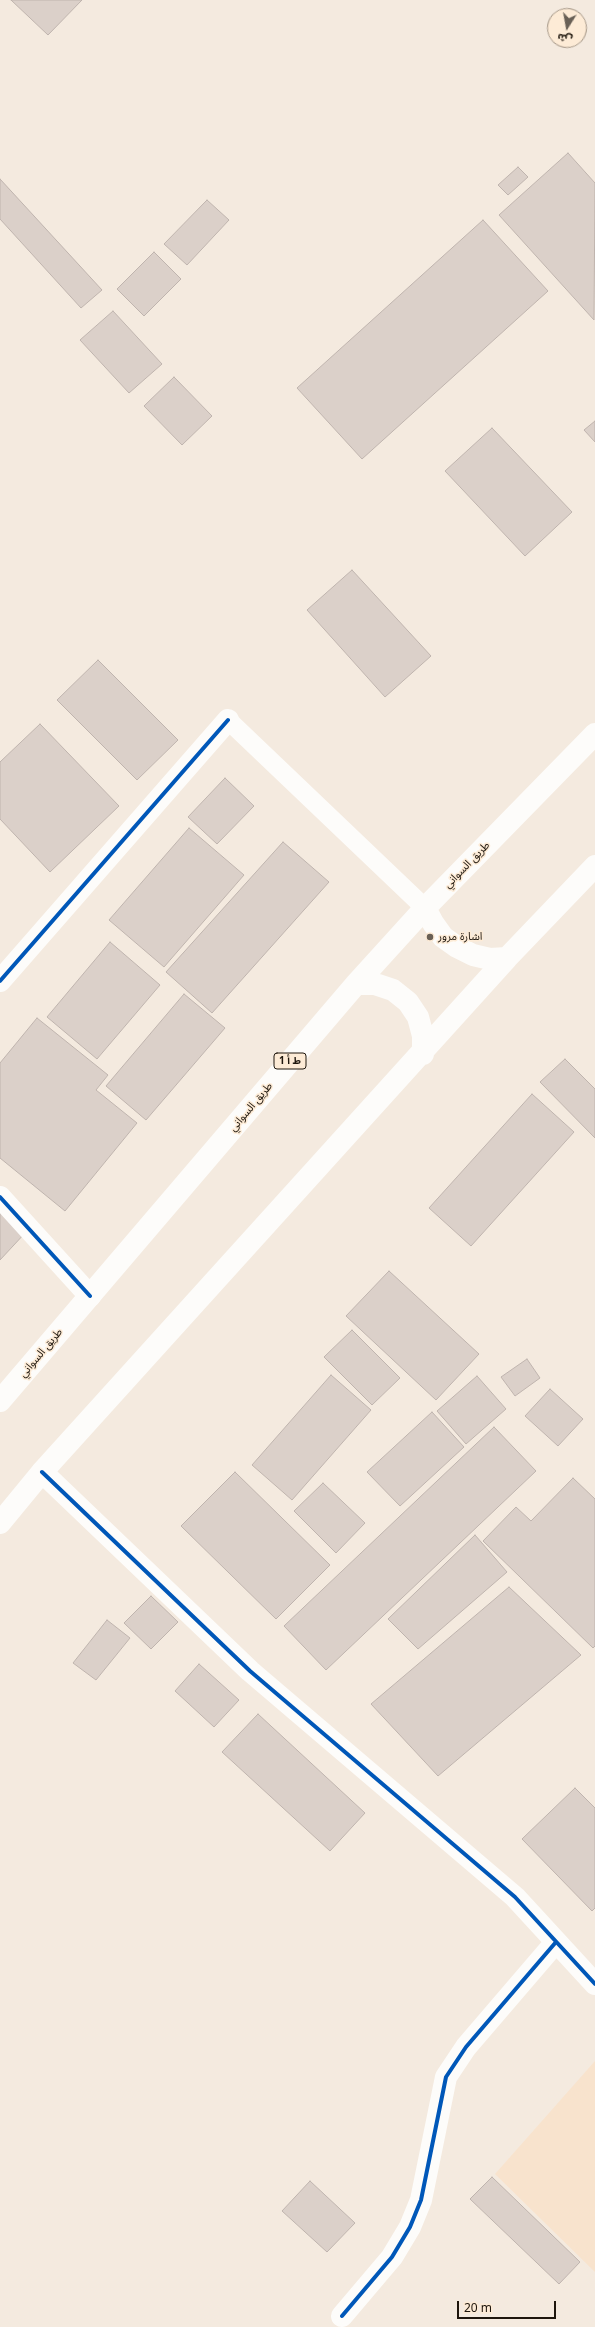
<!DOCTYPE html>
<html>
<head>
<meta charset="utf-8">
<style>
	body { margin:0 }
	#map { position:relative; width:595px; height:2327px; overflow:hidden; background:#f4eadf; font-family:"Noto Sans","Noto Sans Arabic",sans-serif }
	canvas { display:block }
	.north { position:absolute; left:547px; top:8px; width:40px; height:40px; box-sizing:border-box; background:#fdebd6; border:1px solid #a49686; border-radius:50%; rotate:191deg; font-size:11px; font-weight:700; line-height:16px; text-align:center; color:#1e160d }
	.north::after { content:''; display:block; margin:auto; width:14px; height:18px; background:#696056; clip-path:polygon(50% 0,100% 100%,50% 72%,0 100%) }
	.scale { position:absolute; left:457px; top:2301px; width:99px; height:18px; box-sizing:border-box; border:2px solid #1e160d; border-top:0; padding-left:5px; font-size:12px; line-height:14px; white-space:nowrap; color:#1e160d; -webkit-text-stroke:3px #fdebd6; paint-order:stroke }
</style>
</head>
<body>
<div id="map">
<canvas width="595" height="2327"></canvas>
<div class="north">ش</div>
<div class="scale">20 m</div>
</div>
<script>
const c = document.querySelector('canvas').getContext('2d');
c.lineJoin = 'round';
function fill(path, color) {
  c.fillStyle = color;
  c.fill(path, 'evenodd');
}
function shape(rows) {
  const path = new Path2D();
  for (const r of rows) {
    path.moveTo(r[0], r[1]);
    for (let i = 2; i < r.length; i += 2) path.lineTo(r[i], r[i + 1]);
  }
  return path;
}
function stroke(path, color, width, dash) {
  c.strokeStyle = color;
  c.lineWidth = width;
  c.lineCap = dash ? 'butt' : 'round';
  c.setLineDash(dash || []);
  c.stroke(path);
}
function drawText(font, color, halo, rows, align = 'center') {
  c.font = font + ' "Noto Sans","Noto Sans Arabic",sans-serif';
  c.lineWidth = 3;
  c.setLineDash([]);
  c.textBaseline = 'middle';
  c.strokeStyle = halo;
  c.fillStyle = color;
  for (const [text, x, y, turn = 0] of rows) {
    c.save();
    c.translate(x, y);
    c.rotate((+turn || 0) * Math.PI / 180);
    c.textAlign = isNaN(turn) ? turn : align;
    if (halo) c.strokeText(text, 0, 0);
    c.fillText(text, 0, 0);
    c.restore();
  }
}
const built = shape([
	[595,2061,595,2272,495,2174]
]);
const building = shape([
	[11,0,82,0,48,35,11,0],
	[568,153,595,183,594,320,499,215,568,153],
	[518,167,528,177,508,195,498,185,518,167],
	[0,179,102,290,81,308,0,219,0,179],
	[207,200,229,220,187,265,164,244,207,200],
	[483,220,548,291,362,459,297,388,483,220],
	[154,252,181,279,144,316,117,289,154,252],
	[113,311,162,364,129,393,80,340,113,311],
	[174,377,212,416,182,445,144,406,174,377],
	[595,421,595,442,584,430,595,421],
	[492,428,572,512,525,556,445,471,492,428],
	[352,570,431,656,385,697,307,610,352,570],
	[98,660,178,740,137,780,57,700,98,660],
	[40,724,119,806,50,872,0,819,0,762,40,724],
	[225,778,254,806,217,844,188,817,225,778],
	[189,828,244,875,164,967,109,920,189,828],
	[283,842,329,882,212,1013,166,972,283,842],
	[110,942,160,985,97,1059,47,1017,110,942],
	[184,994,225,1028,146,1120,106,1086,184,994],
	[37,1018,108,1075,96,1090,137,1123,65,1211,0,1158,0,1063,37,1018],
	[565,1059,595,1089,595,1138,540,1082,565,1059],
	[532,1094,574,1132,471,1246,429,1208,532,1094],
	[0,1209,26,1232,0,1260,0,1209],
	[389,1271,479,1354,436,1400,346,1316,389,1271],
	[352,1330,400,1378,372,1405,324,1357,352,1330],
	[527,1359,540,1378,515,1396,501,1377,527,1359],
	[331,1375,371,1410,292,1500,252,1465,331,1375],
	[477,1376,506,1409,466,1444,437,1411,477,1376],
	[550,1389,583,1419,558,1446,525,1416,550,1389],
	[432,1412,464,1447,400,1506,367,1472,432,1412],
	[494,1427,536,1471,326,1670,284,1626,494,1427],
	[235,1472,330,1565,276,1619,181,1526,235,1472],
	[573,1478,595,1499,595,1646,593,1648,483,1541,516,1507,531,1521,573,1478],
	[323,1483,365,1523,336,1553,294,1511,323,1483],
	[475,1535,507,1572,418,1649,388,1619,475,1535],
	[509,1587,581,1655,438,1776,371,1704,509,1587],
	[151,1596,178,1622,151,1649,124,1623,151,1596],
	[107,1620,130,1638,96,1680,73,1663,107,1620],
	[199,1664,239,1700,214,1727,175,1691,199,1664],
	[258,1714,365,1813,330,1851,222,1752,258,1714],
	[575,1788,595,1808,595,1908,592,1911,522,1839,575,1788],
	[492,2177,580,2262,559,2284,470,2199,492,2177],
	[310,2181,355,2223,327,2252,282,2211,310,2181]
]);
const lane = shape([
	[228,720,425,908]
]);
const street = shape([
	[0,981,228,720],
	[0,1197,90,1296],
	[42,1472,250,1671,515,1897,595,1984],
	[342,2316,392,2257,410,2227,421,2200,446,2077,466,2047,556,1942]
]);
const highway = shape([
	[425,908,433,923,443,937,457,947,473,955,490,959,507,958],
	[356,984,375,984,393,990,408,1002,418,1017,423,1036,423,1054],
	[0,1401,356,984,425,908,595,734],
	[0,1523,42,1472,507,958,595,866]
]);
const cycleway = shape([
	[0,981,228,720],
	[0,1197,90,1296],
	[42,1472,250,1671,515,1897,595,1984],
	[342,2316,392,2257,410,2227,421,2200,446,2077,466,2047,556,1942]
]);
const markers = [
	[430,937,4,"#696056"]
];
const shields = [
	[290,1061,32]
];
const shieldNames = [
	["ط أ 1",290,1061]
];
const streetNames = [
	["طريق السواني",467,865,-46],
	["طريق السواني",251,1107,-50],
	["طريق السواني",41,1353,-50]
];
const poiNames = [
	["اشارة مرور",438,937]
];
fill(built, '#f8e3cd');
fill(building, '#dbd0c9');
stroke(building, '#bfb4ae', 1);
stroke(lane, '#fdfcfa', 19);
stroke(street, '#fdfcfa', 22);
stroke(highway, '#fdfcfa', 22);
stroke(cycleway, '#0057b8', 4);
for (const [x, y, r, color] of markers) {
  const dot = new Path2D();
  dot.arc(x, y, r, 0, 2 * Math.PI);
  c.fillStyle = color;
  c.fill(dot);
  stroke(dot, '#fdebd6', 1.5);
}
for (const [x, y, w] of shields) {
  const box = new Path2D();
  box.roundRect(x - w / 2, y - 8, w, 16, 3);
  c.fillStyle = '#fdebd6';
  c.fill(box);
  stroke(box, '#1e160d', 1);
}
drawText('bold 10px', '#1e160d', null, shieldNames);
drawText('11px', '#1e160d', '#fdebd6', streetNames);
drawText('11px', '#1e160d', '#fdebd6', poiNames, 'left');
</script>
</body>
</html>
